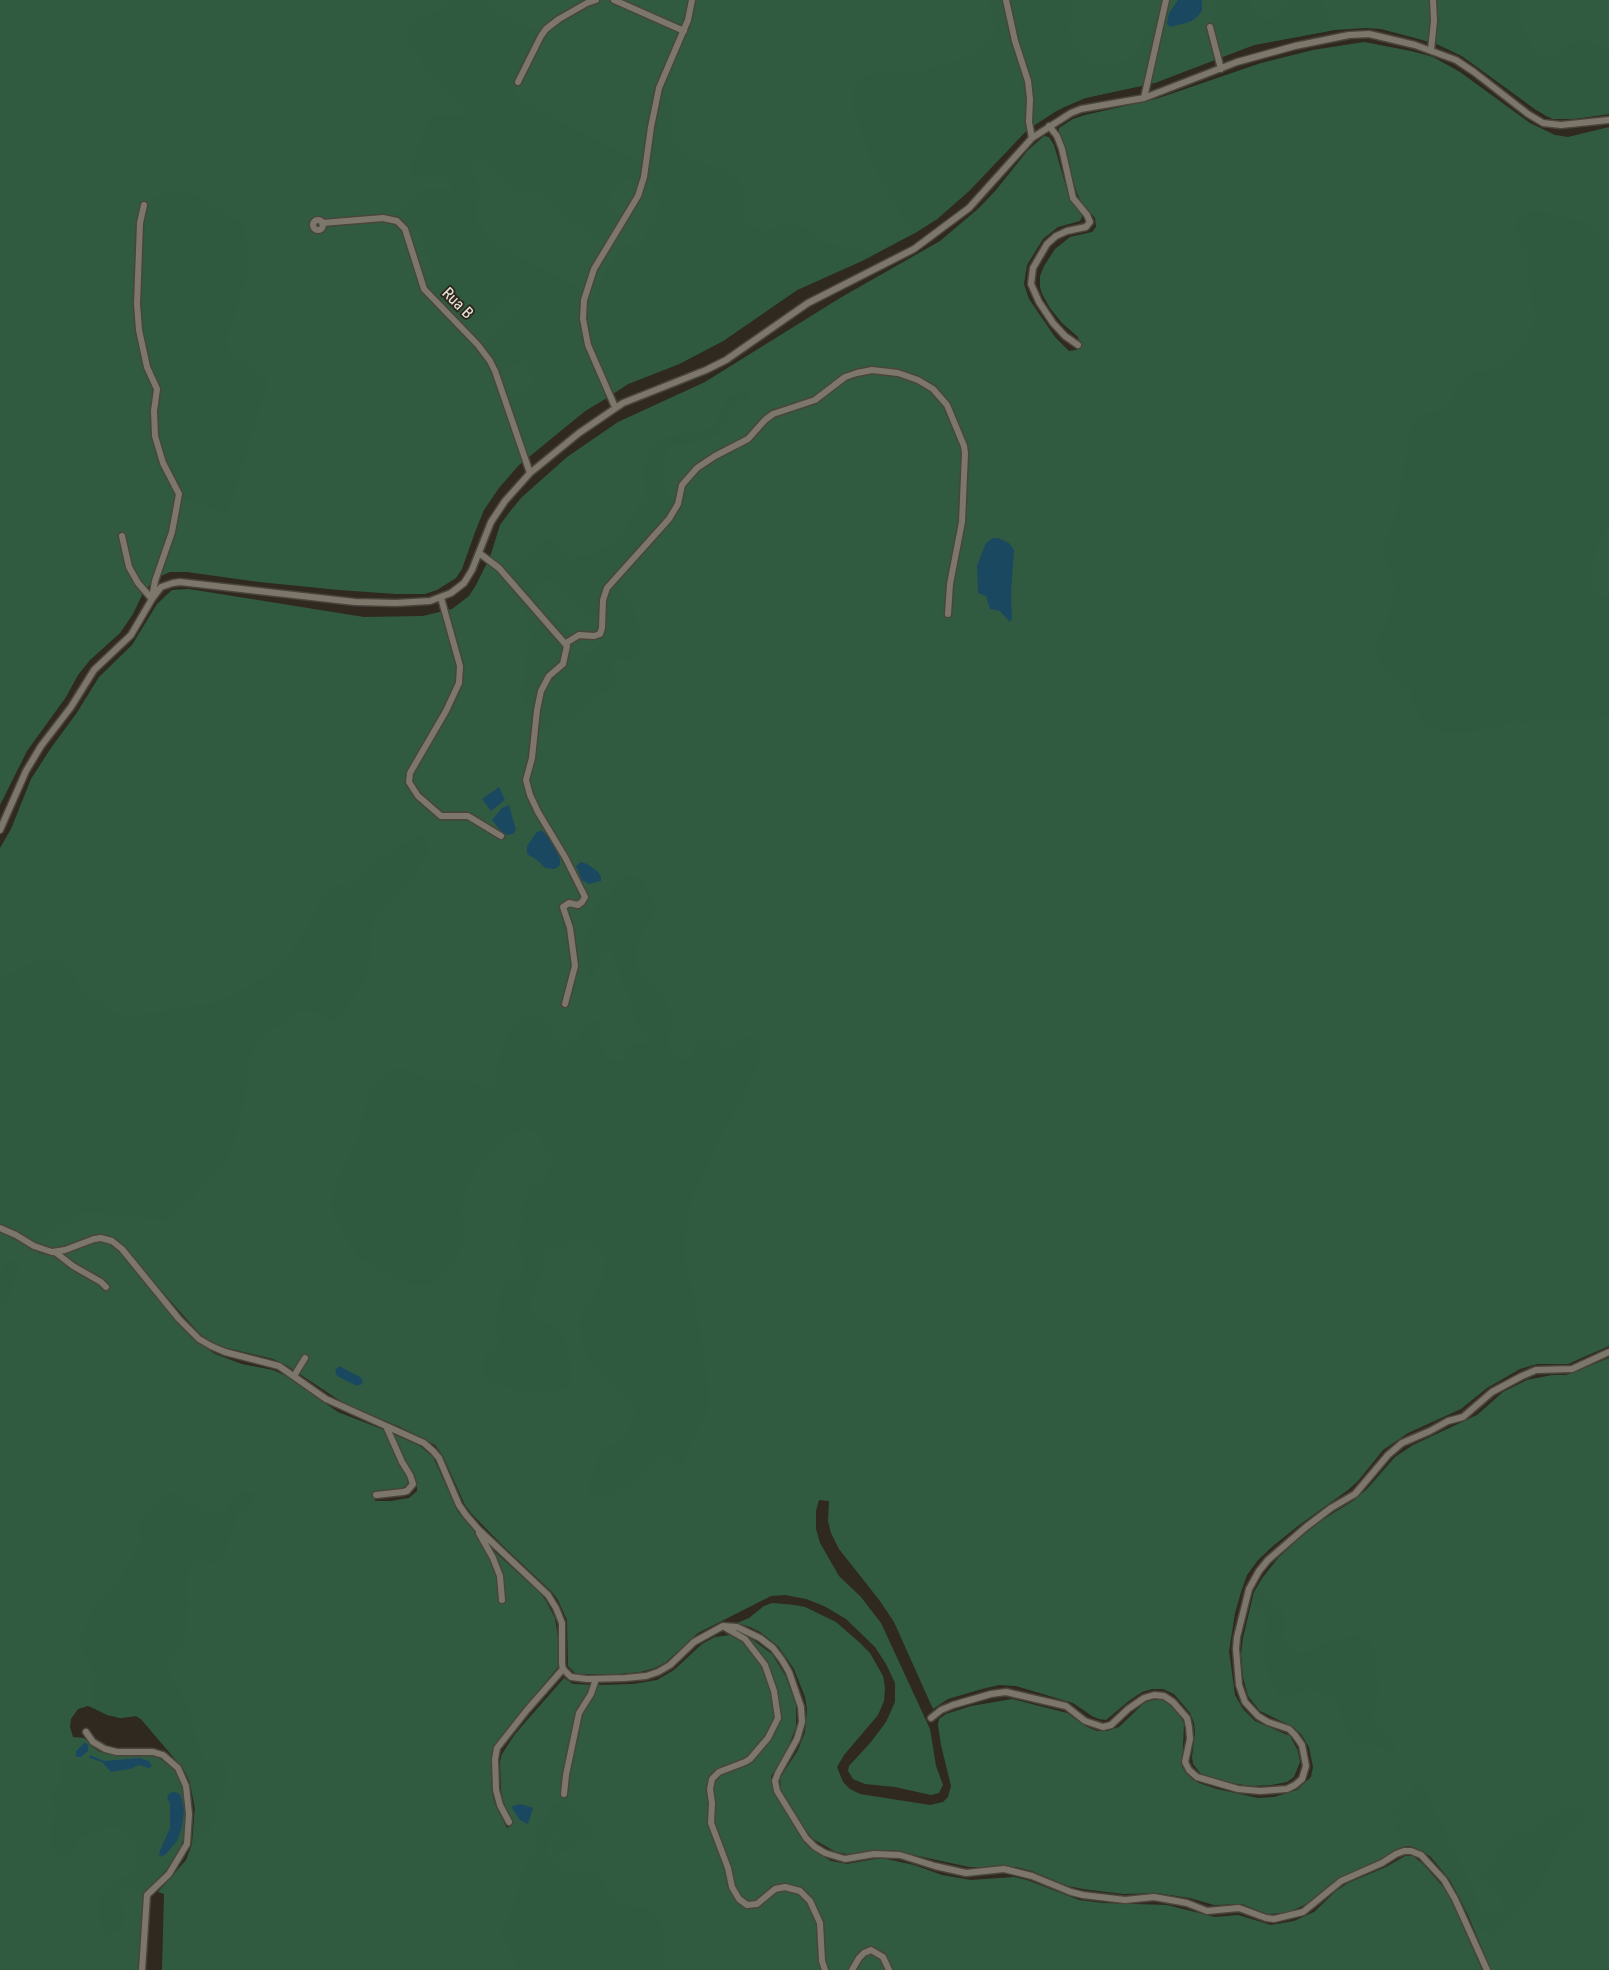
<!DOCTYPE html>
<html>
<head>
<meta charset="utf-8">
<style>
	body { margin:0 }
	canvas { display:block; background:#2f291f }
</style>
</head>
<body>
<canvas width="1609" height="1970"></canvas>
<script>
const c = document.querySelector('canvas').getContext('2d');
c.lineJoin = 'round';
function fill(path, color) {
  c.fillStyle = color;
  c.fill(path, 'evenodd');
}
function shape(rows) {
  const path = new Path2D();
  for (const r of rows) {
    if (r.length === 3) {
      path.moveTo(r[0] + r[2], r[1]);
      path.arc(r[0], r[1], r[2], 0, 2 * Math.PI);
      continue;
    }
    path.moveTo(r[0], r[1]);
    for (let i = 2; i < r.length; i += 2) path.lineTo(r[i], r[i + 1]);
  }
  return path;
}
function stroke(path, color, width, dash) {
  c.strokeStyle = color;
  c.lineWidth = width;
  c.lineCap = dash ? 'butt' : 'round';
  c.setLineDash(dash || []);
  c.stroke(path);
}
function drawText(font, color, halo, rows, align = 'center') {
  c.font = font + ' "Roboto Condensed",sans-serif';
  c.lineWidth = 4;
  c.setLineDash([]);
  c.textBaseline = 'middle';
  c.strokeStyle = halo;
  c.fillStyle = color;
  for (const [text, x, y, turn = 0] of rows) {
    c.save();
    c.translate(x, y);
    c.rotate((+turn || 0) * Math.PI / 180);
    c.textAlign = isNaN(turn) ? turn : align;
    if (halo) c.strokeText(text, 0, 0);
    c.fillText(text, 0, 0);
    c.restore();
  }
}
const green = shape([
	[0,0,1609,0,1609,114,1572,119,1553,119,1536,110,1462,56,1439,45,1415,38,1381,29,1366,28,1334,30,1254,45,1155,83,1085,98,1061,108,1027,130,969,191,937,219,915,233,862,261,797,290,723,341,679,364,628,384,585,411,518,466,499,488,484,510,475,532,462,569,456,578,437,590,425,594,396,594,339,590,259,582,187,572,170,572,156,578,143,593,133,614,120,633,90,660,78,675,66,697,27,751,0,805],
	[1364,42,1411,51,1433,57,1460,72,1530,123,1555,135,1568,137,1609,127,1609,1346,1568,1364,1537,1364,1520,1369,1487,1388,1461,1409,1408,1433,1383,1450,1358,1481,1348,1490,1298,1526,1273,1546,1258,1560,1247,1575,1241,1592,1235,1613,1229,1651,1235,1695,1243,1709,1255,1721,1290,1736,1298,1751,1300,1762,1294,1777,1287,1782,1271,1785,1251,1786,1231,1783,1201,1774,1193,1764,1192,1757,1195,1733,1194,1723,1190,1713,1174,1694,1163,1689,1152,1689,1142,1692,1130,1700,1106,1720,1099,1719,1092,1716,1073,1703,1016,1686,999,1685,982,1689,948,1699,933,1709,894,1622,880,1601,839,1549,831,1533,828,1521,829,1501,819,1500,816,1511,816,1529,820,1543,839,1576,861,1597,881,1623,930,1729,936,1766,943,1785,939,1793,931,1795,895,1787,865,1784,853,1779,848,1771,849,1766,871,1742,886,1722,895,1702,895,1683,886,1664,875,1647,846,1619,824,1606,806,1599,785,1595,771,1596,698,1633,666,1662,655,1668,640,1672,619,1674,576,1674,568,1666,567,1620,558,1600,552,1592,503,1546,471,1513,465,1505,443,1456,435,1445,400,1427,345,1404,286,1365,273,1359,223,1347,211,1342,199,1333,117,1241,110,1237,95,1236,61,1248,47,1249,0,1225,0,848,11,829,31,779,51,748,76,714,99,677,132,645,157,604,172,590,189,589,364,617,423,616,452,609,469,596,476,585,490,557,500,525,508,514,521,498,567,457,618,422,705,382,840,298,940,241,979,208,996,190,1028,150,1044,136,1049,137,1054,145,1069,197,1081,213,1082,217,1080,221,1058,227,1043,239,1027,265,1024,284,1029,299,1055,337,1069,351,1076,350,1080,346,1078,337,1062,323,1050,308,1042,294,1040,287,1040,276,1044,266,1055,249,1070,237,1092,232,1096,227,1095,218,1081,202,1077,193,1059,133,1059,128,1073,119,1085,115,1156,99,1261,63,1313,50],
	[0,1231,40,1253,55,1256,93,1280,106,1290,109,1287,61,1255,89,1243,98,1241,110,1243,120,1251,169,1311,202,1345,215,1354,242,1364,273,1370,286,1376,338,1412,384,1430,406,1474,408,1483,403,1488,393,1492,375,1493,375,1501,391,1501,409,1498,417,1491,417,1483,393,1434,420,1446,433,1457,458,1512,494,1551,540,1593,546,1601,555,1618,558,1638,558,1667,501,1737,494,1747,491,1756,492,1793,495,1804,507,1828,513,1822,503,1801,501,1789,500,1762,502,1754,515,1734,564,1678,573,1684,597,1685,633,1684,657,1680,674,1670,702,1644,715,1637,739,1634,749,1637,772,1654,785,1675,796,1704,796,1727,785,1755,771,1776,771,1783,775,1794,799,1834,810,1848,831,1861,847,1864,875,1859,886,1859,914,1865,942,1875,971,1880,1014,1877,1027,1880,1079,1900,1103,1903,1167,1905,1215,1917,1238,1915,1271,1925,1294,1921,1314,1912,1336,1891,1348,1883,1386,1867,1405,1856,1413,1856,1423,1864,1445,1889,1453,1903,1482,1970,162,1970,164,1894,158,1892,186,1860,192,1844,196,1815,190,1782,182,1766,141,1719,136,1716,120,1718,88,1706,78,1709,71,1719,70,1727,73,1737,84,1738,98,1751,107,1754,156,1756,171,1865,146,1891,144,1896,139,1970,0,1970],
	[1609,1358,1609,1970,1491,1970,1463,1903,1450,1880,1430,1856,1416,1848,1409,1846,1402,1847,1376,1862,1339,1879,1308,1903,1296,1909,1285,1913,1267,1914,1242,1904,1214,1905,1190,1898,1157,1893,1123,1894,1083,1889,1068,1886,1032,1871,1016,1867,969,1867,891,1850,847,1854,836,1852,813,1839,804,1828,781,1791,780,1778,798,1750,805,1732,807,1709,805,1697,794,1669,778,1646,760,1632,750,1627,737,1623,749,1618,764,1606,772,1603,795,1605,805,1607,836,1622,859,1642,870,1653,883,1676,885,1688,884,1701,878,1715,844,1755,837,1767,843,1782,850,1789,860,1794,930,1805,943,1802,948,1797,951,1786,941,1745,938,1725,939,1719,946,1714,971,1706,1012,1699,1067,1713,1085,1726,1097,1731,1107,1731,1119,1727,1144,1703,1153,1700,1163,1700,1172,1706,1179,1713,1184,1724,1182,1767,1186,1773,1192,1779,1199,1783,1217,1789,1258,1798,1274,1797,1297,1790,1311,1777,1313,1767,1309,1747,1301,1734,1293,1727,1260,1711,1248,1696,1243,1677,1241,1655,1243,1638,1254,1592,1263,1577,1279,1557,1302,1536,1322,1520,1353,1501,1367,1489,1395,1457,1413,1445,1477,1415,1503,1392,1527,1380,1552,1375,1566,1375]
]);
const forest = shape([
	[454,0,486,0,496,11,511,23,531,28,538,33,512,97,643,164,637,185,625,177,603,206,618,217,604,242,574,222,544,193,538,190,522,194,518,192,503,176,483,162,476,160,471,165,472,171,480,193,475,213,477,221,490,238,513,255,581,289,578,325,587,353,607,398,585,411,528,457,510,397,535,385,526,360,502,370,494,356,483,343,522,305,511,293,480,325,474,320,466,328,437,300,424,282,434,276,419,229,409,232,404,223,396,216,410,200,428,189,454,190,449,176,420,178,413,175,410,169,430,120,436,115,470,115,415,53,409,45,407,37,409,29,417,19,422,16,440,10],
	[989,0,1003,0,1011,35,1025,79,1029,128,969,191,937,219,915,233,899,211,873,163,854,108,854,88,860,79,869,75,912,74,955,62,968,57,987,44,994,33,995,24],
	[1008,0,1070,0,1072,12,1069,30,1070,39,1082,58,1100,67,1114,66,1132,57,1141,46,1152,26,1159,20,1145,85,1085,98,1049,114,1031,126,1032,94,1017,40],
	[1219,0,1247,0,1258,14,1265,19,1272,20,1278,18,1295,0,1320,0,1334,30,1254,45,1224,55,1221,38,1215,24,1216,8],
	[1440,0,1519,0,1520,20,1527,40,1540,55,1547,59,1553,58,1574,43,1581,41,1587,41,1609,53,1609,114,1572,119,1553,119,1546,116,1462,56,1439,45],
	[663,87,672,110,673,119,670,141,679,150,701,163,730,173,738,179,745,192,742,205,742,215,754,227,760,231,765,232,786,224,799,225,829,245,857,249,872,256,797,290,723,341,679,364,628,384,613,394,592,345,589,331,590,315,599,284,623,243,637,251,657,217,660,207,660,198,648,178,649,164,656,112],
	[174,191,186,191,191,193,208,202,228,217,245,223,247,274,231,325,227,340,228,355,254,367,268,381,227,514,184,498,161,446,158,428,157,409,160,390,148,359,142,326,144,229,148,200],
	[1531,211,1545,213,1588,224,1609,242,1609,524,1597,545,1590,582,1594,590,1600,597,1607,597,1609,594,1609,716,1569,721,1513,722,1475,731,1449,733,1432,727,1421,720,1413,704,1411,689,1394,677,1382,665,1377,653,1379,635,1390,615,1396,586,1392,571,1384,556,1383,541,1392,528,1396,515,1412,425,1419,417,1441,410,1452,398,1470,373,1496,370,1512,358,1524,345,1532,330,1537,318,1530,289,1529,257,1515,228,1519,217],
	[747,391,750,393,750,396,732,407,720,431,716,436,689,444,675,444,667,450,664,457,666,464,661,478,672,505,670,515,605,588,601,598,600,612,597,618,591,618,553,582,544,580,533,586,532,592,541,610,550,616,558,626,567,626,573,631,573,634,566,640,550,625,510,578,519,563,535,552,546,539,555,541,566,556,572,560,576,559,581,555,594,555,601,548,615,544,621,540,632,517,637,513,637,507,646,500,646,483,642,467,649,457,652,447,661,440,669,437,711,429,715,426,724,405,730,397,733,395],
	[616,582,621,588,623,597,625,598,627,596,633,602,635,616,640,627,639,652,636,659,631,661,616,658,614,660,612,666,616,685,613,688,608,691,592,695,587,705,577,710,574,718,558,718,538,732,538,715,542,698,552,686,553,677,572,662,584,665,585,655,595,652,603,637,607,597],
	[511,585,566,644,561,662,548,673,532,735,527,708,521,689,526,674,526,654,532,635,525,609,521,606,517,596,513,593],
	[417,835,421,836,428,842,428,854,416,873,377,910,371,926,370,960,362,985,355,995,337,1016,331,1021,314,1011,299,1010,281,1024,268,1030,256,1041,249,1059,246,1090,233,1147,217,1172,180,1211,173,1217,162,1220,86,1211,72,1217,42,1238,37,1245,0,1225,0,978,36,962,51,960,61,961,70,968,79,985,89,996,112,1012,129,1017,211,1004,225,999,278,970,306,931,318,906,333,885,348,887,367,872,380,859,394,852],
	[630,875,637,877,645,886,654,905,652,922,644,929,639,937,635,961,640,970,654,983,667,1002,672,1021,667,1044,670,1054,680,1061,689,1058,700,1044,708,1040,719,1043,733,1050,737,1041,744,1035,753,1039,760,1046,760,1055,757,1066,740,1104,725,1127,693,1194,684,1237,685,1258,700,1332,709,1393,709,1408,694,1437,681,1469,667,1456,658,1459,644,1474,624,1488,615,1493,590,1497,590,1484,599,1456,607,1448,617,1444,625,1438,637,1414,628,1399,617,1387,596,1371,587,1355,581,1336,580,1318,600,1286,604,1274,605,1258,598,1248,585,1239,574,1240,566,1248,553,1248,545,1252,541,1275,529,1302,532,1315,557,1329,566,1343,572,1370,568,1387,557,1391,526,1393,505,1385,494,1384,487,1380,482,1370,484,1357,491,1350,503,1344,498,1338,495,1329,501,1305,500,1295,507,1283,519,1279,524,1271,522,1258,516,1245,520,1232,525,1225,521,1214,530,1188,542,1181,553,1166,553,1158,540,1137,533,1130,520,1129,496,1146,477,1167,469,1181,461,1206,463,1236,461,1247,451,1266,437,1281,423,1285,411,1284,378,1269,361,1258,350,1245,335,1216,332,1204,334,1192,344,1164,351,1154,356,1143,367,1099,376,1081,386,1072,399,1068,436,1082,445,1082,464,1078,488,1089,498,1090,497,1077,499,1062,508,1034,522,1019,532,1015,547,1021,555,1042,565,1048,574,1044,589,1020,598,1020,600,1030,598,1039,602,1050,608,1058,621,1062,625,1057,624,1051,632,1044,648,1044,652,1037,642,1030,635,1021,629,995,619,972,613,953,609,946,603,952,589,983,583,955,584,943,589,931,594,910,601,901,611,894,620,881],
	[11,1260,21,1263,13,1281,8,1299,0,1307,0,1278,6,1264],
	[171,1492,186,1504,193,1506,199,1505,209,1513,215,1512,226,1518,229,1504,239,1494,243,1492,255,1494,252,1501,237,1513,222,1560,218,1563,197,1559,188,1569,185,1585,188,1603,185,1639,184,1644,169,1660,166,1666,168,1673,188,1704,194,1736,201,1751,203,1768,218,1758,223,1760,226,1768,226,1789,215,1808,214,1818,210,1829,192,1844,195,1805,190,1782,185,1771,141,1719,136,1716,120,1718,107,1715,91,1707,94,1699,93,1686,96,1674,88,1663,81,1639,92,1609,97,1602,116,1585,138,1549,141,1544,140,1526,141,1520],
	[1254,1592,1273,1602,1284,1613,1286,1621,1283,1636,1284,1644,1293,1652,1300,1654,1307,1652,1319,1646,1349,1636,1358,1636,1368,1640,1374,1651,1375,1669,1379,1696,1371,1717,1377,1729,1391,1741,1398,1761,1390,1752,1369,1740,1360,1742,1355,1741,1350,1736,1341,1711,1333,1699,1325,1694,1310,1689,1287,1697,1282,1696,1277,1692,1270,1678,1262,1641,1269,1627,1268,1620,1253,1598],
	[156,1756,175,1769,183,1784,187,1809,185,1833,181,1847,175,1858,165,1871,146,1891,144,1892,138,1886,133,1889,124,1886,121,1887,118,1894,125,1913,124,1921,118,1930,109,1935,104,1932,101,1925,98,1900,103,1891,132,1872,137,1865,138,1852,135,1840,126,1830,119,1827,111,1826,83,1835,67,1856,63,1858,59,1857,51,1847,50,1839,56,1810,51,1796,64,1778,61,1765,63,1760,67,1758,73,1759,76,1763,85,1762,98,1772,105,1766,109,1772,113,1772,130,1769,139,1765,149,1768,146,1760,143,1759],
	[1417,1785,1426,1791,1434,1811,1443,1824,1448,1843,1463,1866,1483,1915,1488,1910,1497,1915,1503,1908,1503,1903,1495,1891,1481,1880,1480,1874,1483,1870,1493,1868,1496,1856,1505,1846,1514,1831,1519,1830,1532,1834,1549,1818,1569,1808,1577,1806,1583,1809,1585,1815,1582,1823,1569,1832,1564,1838,1538,1889,1531,1894,1527,1903,1508,1916,1506,1921,1497,1927,1493,1937,1481,1929,1467,1913,1450,1880,1438,1865,1430,1856,1408,1843,1394,1825,1404,1821,1406,1817,1393,1817,1396,1806,1408,1797,1413,1788],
	[562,1801,568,1803,576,1810,581,1819,593,1825,593,1834,589,1837,573,1843,565,1851,558,1854,554,1853,551,1848,552,1842,562,1831,554,1832,548,1836,547,1840,546,1856,548,1860,563,1874,568,1875,578,1872,594,1873,599,1876,608,1893,619,1903,626,1906,644,1908,651,1911,658,1918,662,1926,666,1944,662,1970,517,1970,515,1958,502,1935,502,1930,512,1913,513,1907,519,1891,520,1880,523,1871,527,1863,538,1850,537,1831,541,1828,551,1808]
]);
const water = shape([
	[1178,0,1202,0,1202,11,1197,17,1190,22,1170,27,1167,24,1169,13],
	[993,538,998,538,1009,543,1014,550,1011,594,1012,618,1010,622,1000,611,990,609,986,596,978,593,977,565,986,543],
	[499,787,505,800,491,811,482,799],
	[509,805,516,830,513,834,507,835,500,830,492,820,502,808],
	[541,830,550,838,560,859,560,865,555,869,545,868,537,860,527,854,527,846,536,833],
	[581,862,587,864,597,871,601,876,601,881,589,884,582,880,576,866],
	[339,1366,360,1377,363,1381,362,1384,357,1386,337,1376,335,1370],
	[85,1742,88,1745,88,1751,81,1757,76,1757,76,1751],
	[90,1755,104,1761,140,1758,149,1761,152,1766,149,1768,139,1765,130,1769,111,1772,102,1762,89,1758],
	[175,1792,180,1794,182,1800,184,1810,182,1827,177,1841,166,1854,160,1857,159,1853,170,1828,170,1804,167,1797,170,1793],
	[521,1804,533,1808,528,1824,520,1820,512,1808,513,1806]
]);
const minor = shape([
	[614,0,684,31],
	[1006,0,1015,41,1028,81,1030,99,1029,122,1032,138],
	[1210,27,1221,69],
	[1431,50,1434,21,1433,0],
	[518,82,541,36,546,29,559,19,587,3,596,0],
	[1144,98,1166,0],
	[1049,126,1057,136,1062,149,1073,198,1087,215,1090,222,1086,227,1067,231,1056,236,1047,244,1033,268,1031,284,1039,302,1053,323,1065,336,1078,345],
	[144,205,140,223,137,304,139,330,147,367,157,389,154,411,155,436,163,463,179,494,172,532,155,581,152,598],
	[318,225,5],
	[322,223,383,218,397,221,405,229,424,289,478,345,490,361,495,371,530,473],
	[615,407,588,345,583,319,584,300,594,269,638,196,644,177,651,127,659,88,688,20,692,0],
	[122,536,129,567,138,583,152,599],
	[479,553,499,568,567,646,563,664,549,676,541,691,537,710,532,758,526,780,530,795,538,812,565,857,585,897,582,902,578,905,569,903,563,907,570,928,575,966,565,1004],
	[441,598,460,666,459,683,446,711,410,773,409,782,418,796,441,816,468,816,501,836],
	[566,643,579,635,594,636,600,634,602,628,603,600,607,588,669,519,678,504,682,485,697,468,715,456,748,439,765,420,773,414,815,400,845,377,857,373,872,370,898,373,918,380,933,389,947,405,964,446,965,453,962,522,950,584,948,614],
	[0,830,26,771,41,746,71,707,94,670,131,635,152,599,161,587,173,583,180,582,355,602,396,603,430,601,451,593,464,583,472,570,491,522,505,501,530,473,579,433,623,403,706,370,726,360,808,303,914,249,969,208,1032,138,1071,113,1081,109,1144,98,1237,62,1295,46,1349,35,1369,34,1415,45,1456,60,1474,72,1528,114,1543,123,1561,125,1609,120],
	[0,1228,16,1235,34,1246,52,1252,65,1250,94,1239,101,1238,112,1241,122,1249,179,1319,199,1339,211,1346,225,1352,279,1366,326,1399,424,1443,433,1451,439,1458,459,1505,466,1515,478,1529,548,1595,556,1608,562,1623,562,1664,563,1669,571,1677,587,1679,625,1678,646,1676,658,1672,670,1665,694,1642,723,1626,737,1627,760,1638,773,1648,782,1660,789,1672,801,1707,802,1722,797,1739,778,1773,775,1781,777,1791,806,1838,815,1847,825,1853,845,1859,874,1854,900,1855,935,1866,966,1873,1004,1869,1032,1876,1071,1892,1083,1895,1125,1900,1154,1897,1187,1903,1207,1911,1239,1908,1266,1918,1274,1919,1303,1912,1341,1881,1382,1863,1396,1854,1404,1851,1411,1851,1421,1855,1444,1880,1455,1899,1487,1970],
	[55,1252,73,1266,101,1282,106,1287],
	[294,1376,305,1358],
	[376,1495,403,1492,407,1491,413,1484,410,1475,402,1462,386,1426],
	[479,1533,493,1558,500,1576,502,1600],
	[726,1628,745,1639,765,1665,774,1691,778,1718,768,1738,750,1759,745,1762,719,1772,712,1779,710,1789,712,1803,711,1823,728,1868,732,1887,739,1899,747,1905,757,1904,775,1889,785,1887,800,1891,810,1901,820,1923,822,1961,825,1970],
	[931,1718,941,1710,953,1705,991,1694,1006,1692,1066,1706,1085,1721,1103,1727,1111,1725,1128,1709,1144,1698,1154,1695,1164,1696,1173,1702,1187,1718,1189,1727,1190,1739,1185,1762,1189,1770,1197,1777,1238,1789,1260,1791,1287,1789,1295,1785,1302,1779,1306,1766,1302,1745,1295,1735,1289,1729,1268,1722,1258,1716,1245,1702,1239,1685,1236,1649,1237,1637,1249,1589,1259,1571,1268,1560,1306,1527,1331,1508,1355,1494,1388,1455,1402,1443,1430,1431,1448,1421,1463,1417,1492,1392,1522,1376,1536,1370,1572,1369,1609,1352],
	[86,1732,93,1742,105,1749,117,1752,153,1752,163,1755,178,1768,186,1786,189,1814,187,1844,169,1874,147,1895,142,1970],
	[564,1794,566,1775,579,1713,591,1694,596,1679],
	[509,1822,500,1805,496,1790,495,1759,497,1748,527,1710,563,1669],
	[852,1970,859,1958,864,1953,871,1950,883,1957,889,1970]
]);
const streetNames = [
	["Rua B",457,304,45]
];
fill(green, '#315b41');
fill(forest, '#2f5a40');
fill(water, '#1a4861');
stroke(minor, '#49453c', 9);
stroke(minor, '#7d776b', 6);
drawText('16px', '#e9e6df', '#2f291f', streetNames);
</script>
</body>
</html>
